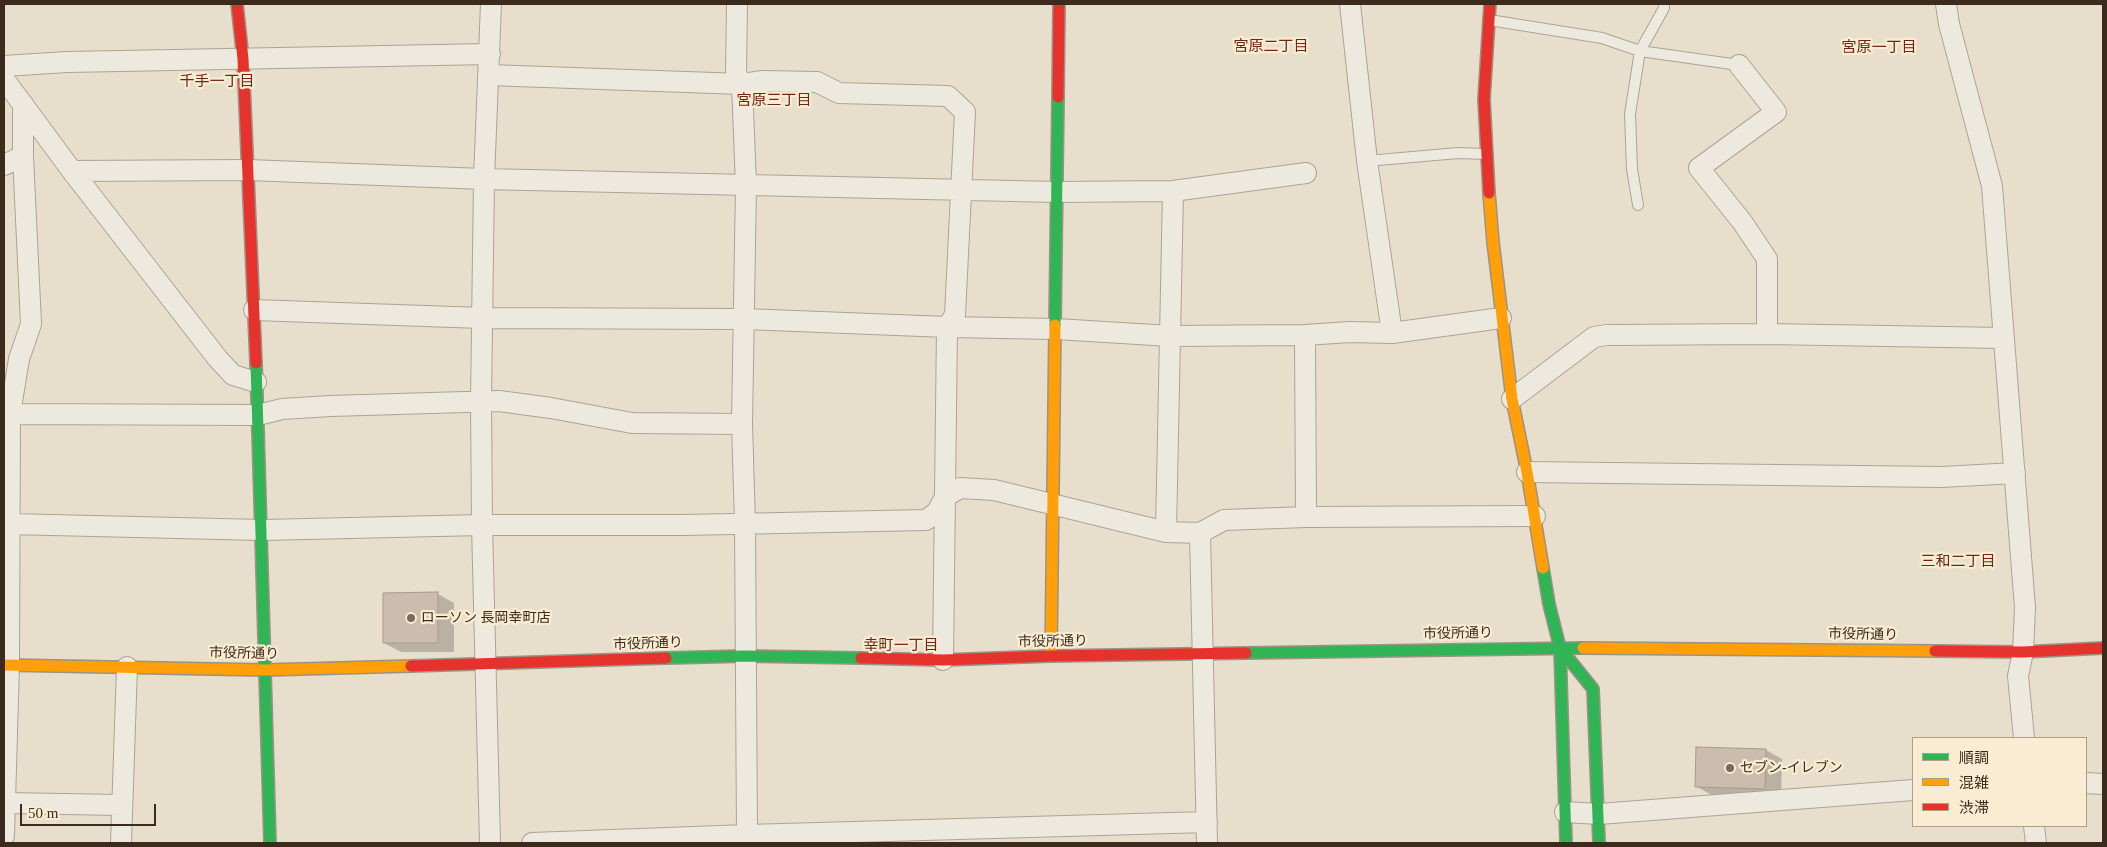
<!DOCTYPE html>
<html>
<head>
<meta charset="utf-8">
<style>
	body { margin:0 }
	#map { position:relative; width:2107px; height:847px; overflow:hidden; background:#e8decc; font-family:"Times New Roman","Noto Sans JP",serif }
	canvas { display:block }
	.frame { position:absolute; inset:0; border:5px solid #3c2b1c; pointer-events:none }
	.legend { position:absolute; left:1912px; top:737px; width:175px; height:90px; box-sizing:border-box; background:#f9ecd2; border:1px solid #ad9f89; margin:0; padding:6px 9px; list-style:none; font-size:15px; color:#3c2b1c }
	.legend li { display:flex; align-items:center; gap:10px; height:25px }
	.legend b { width:25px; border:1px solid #ad9f89 }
	.scale { position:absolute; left:20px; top:804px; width:136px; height:22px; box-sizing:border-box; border:2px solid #3c2b1c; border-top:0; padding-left:6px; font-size:15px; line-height:18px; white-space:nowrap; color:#3c2b1c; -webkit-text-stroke:4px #f9ecd2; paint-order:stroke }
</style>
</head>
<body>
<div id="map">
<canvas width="2107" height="847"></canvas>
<div class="frame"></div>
<ul class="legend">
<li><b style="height:6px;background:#30b455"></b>順調</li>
<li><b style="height:6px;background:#ff9f0a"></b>混雑</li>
<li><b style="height:6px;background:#e5322d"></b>渋滞</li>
</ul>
<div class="scale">50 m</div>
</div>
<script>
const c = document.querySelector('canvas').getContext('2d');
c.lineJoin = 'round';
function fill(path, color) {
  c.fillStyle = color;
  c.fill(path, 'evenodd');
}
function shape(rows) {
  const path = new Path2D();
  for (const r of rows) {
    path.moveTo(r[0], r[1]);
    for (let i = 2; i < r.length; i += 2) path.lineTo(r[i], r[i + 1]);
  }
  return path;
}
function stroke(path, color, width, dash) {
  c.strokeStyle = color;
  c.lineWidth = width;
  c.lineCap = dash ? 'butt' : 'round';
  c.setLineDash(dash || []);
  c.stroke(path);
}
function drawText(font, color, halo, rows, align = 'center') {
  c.font = font + ' "Times New Roman","Noto Sans JP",serif';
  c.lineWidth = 4.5;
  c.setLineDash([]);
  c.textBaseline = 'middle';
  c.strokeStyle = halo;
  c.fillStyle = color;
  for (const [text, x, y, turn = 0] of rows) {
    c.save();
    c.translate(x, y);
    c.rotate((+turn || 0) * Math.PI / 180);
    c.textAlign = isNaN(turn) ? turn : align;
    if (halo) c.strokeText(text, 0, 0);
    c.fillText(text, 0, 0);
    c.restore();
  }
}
const shadow = shape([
	[438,594,454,603,454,652,401,652,384,643],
	[1766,750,1782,759,1781,798,1713,796,1696,786]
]);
const building = shape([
	[438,592,438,643,383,643,383,593,438,592],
	[1696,747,1766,749,1765,789,1695,787,1696,747]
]);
const lane = shape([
	[1489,20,1602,38,1640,51,1739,65],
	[1367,161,1458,153,1486,154],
	[1638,205,1632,169,1630,114,1640,51,1664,8,1664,4]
]);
const street = shape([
	[737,4,736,74,742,84,746,185,742,424,745,523,747,835],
	[1350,4,1367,161,1392,333],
	[1946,4,1949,24,1992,186,2025,608,2023,652,2018,676,2024,738],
	[1739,65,1776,112,1699,168,1743,223,1767,259,1767,334],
	[4,66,67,62,490,54],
	[488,75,742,84,763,81,817,82,839,93,948,96,965,112,955,315,947,327,943,660],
	[4,79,72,171,218,359,233,375,256,382],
	[4,165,23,156],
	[72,171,248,170,484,179,1057,192,1173,191,1306,173],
	[254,310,482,318,745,319,947,327,1056,329,1170,336,1305,335,1350,332,1392,333,1501,318],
	[1305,335,1306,517],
	[1512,399,1594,337,1607,335,1767,334,2004,338],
	[10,414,258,415,282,409,330,406,499,401,551,408,632,423,742,424],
	[1527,472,1942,477,2015,473],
	[9,524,262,530,482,525,684,525,926,520,937,512,945,497,960,488,994,490,1166,532,1200,533,1224,520,1306,517,1535,516],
	[1166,532,1173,191],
	[1200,533,1207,843],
	[2086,783,2103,784],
	[4,803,121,805],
	[1565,812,1599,814,1913,790],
	[2034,826,2036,843],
	[4,836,9,665,10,414,19,359,31,324,23,156,23,104],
	[121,843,127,667],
	[490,843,482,525,481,401,484,179,491,4],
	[532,843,747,835,1207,822]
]);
const fast = shape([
	[1055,325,1058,97],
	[256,363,270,843],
	[1543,568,1549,604,1560,648,1566,843],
	[1560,648,1593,689,1599,843],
	[1246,653,1583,648],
	[666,658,745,656,861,658]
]);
const slow = shape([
	[1489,193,1493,242,1512,399,1527,472,1543,568],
	[1583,648,1935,651],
	[1051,656,1055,325],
	[4,665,265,670,411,666]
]);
const jam = shape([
	[237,4,243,59,256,363],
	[1058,97,1059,4],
	[1489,193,1484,99,1490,4],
	[1935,651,2023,652,2103,648],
	[861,658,943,660,1051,656,1246,653],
	[411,666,666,658]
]);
const markers = [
	[411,618,5,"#786a5a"],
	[1730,768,5,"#786a5a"]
];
const poiNames = [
	["ローソン 長岡幸町店",421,618],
	["セブン-イレブン",1740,768]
];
const streetNames = [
	["市役所通り",1458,634,-1],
	["市役所通り",1863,635,1],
	["市役所通り",1053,642,-1],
	["市役所通り",648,644,-2],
	["市役所通り",244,654,1]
];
const neighbourhoodNames = [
	["宮原二丁目",1271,47],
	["宮原一丁目",1879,48],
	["千手一丁目",217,82],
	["宮原三丁目",774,101],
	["三和二丁目",1958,562],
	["幸町一丁目",901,646]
];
fill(shadow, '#0003');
fill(building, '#ccbcad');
stroke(building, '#a8998b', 1);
stroke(lane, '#ada395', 12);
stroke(street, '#ada395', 22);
stroke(fast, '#9c9286', 14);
stroke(slow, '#9c9286', 14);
stroke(jam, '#9c9286', 14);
stroke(lane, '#eee9df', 10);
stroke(street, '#eee9df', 20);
stroke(fast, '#30b455', 11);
stroke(slow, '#ff9f0a', 11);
stroke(jam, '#e5322d', 11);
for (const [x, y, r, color] of markers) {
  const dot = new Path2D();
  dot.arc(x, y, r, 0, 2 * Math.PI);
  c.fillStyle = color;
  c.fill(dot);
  stroke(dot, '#f9ecd2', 2);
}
drawText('14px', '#3c2b1c', '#f9ecd2', poiNames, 'left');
drawText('14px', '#3c2b1c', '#f9ecd2', streetNames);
drawText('15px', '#6e2617', '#f9ecd2', neighbourhoodNames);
</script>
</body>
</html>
